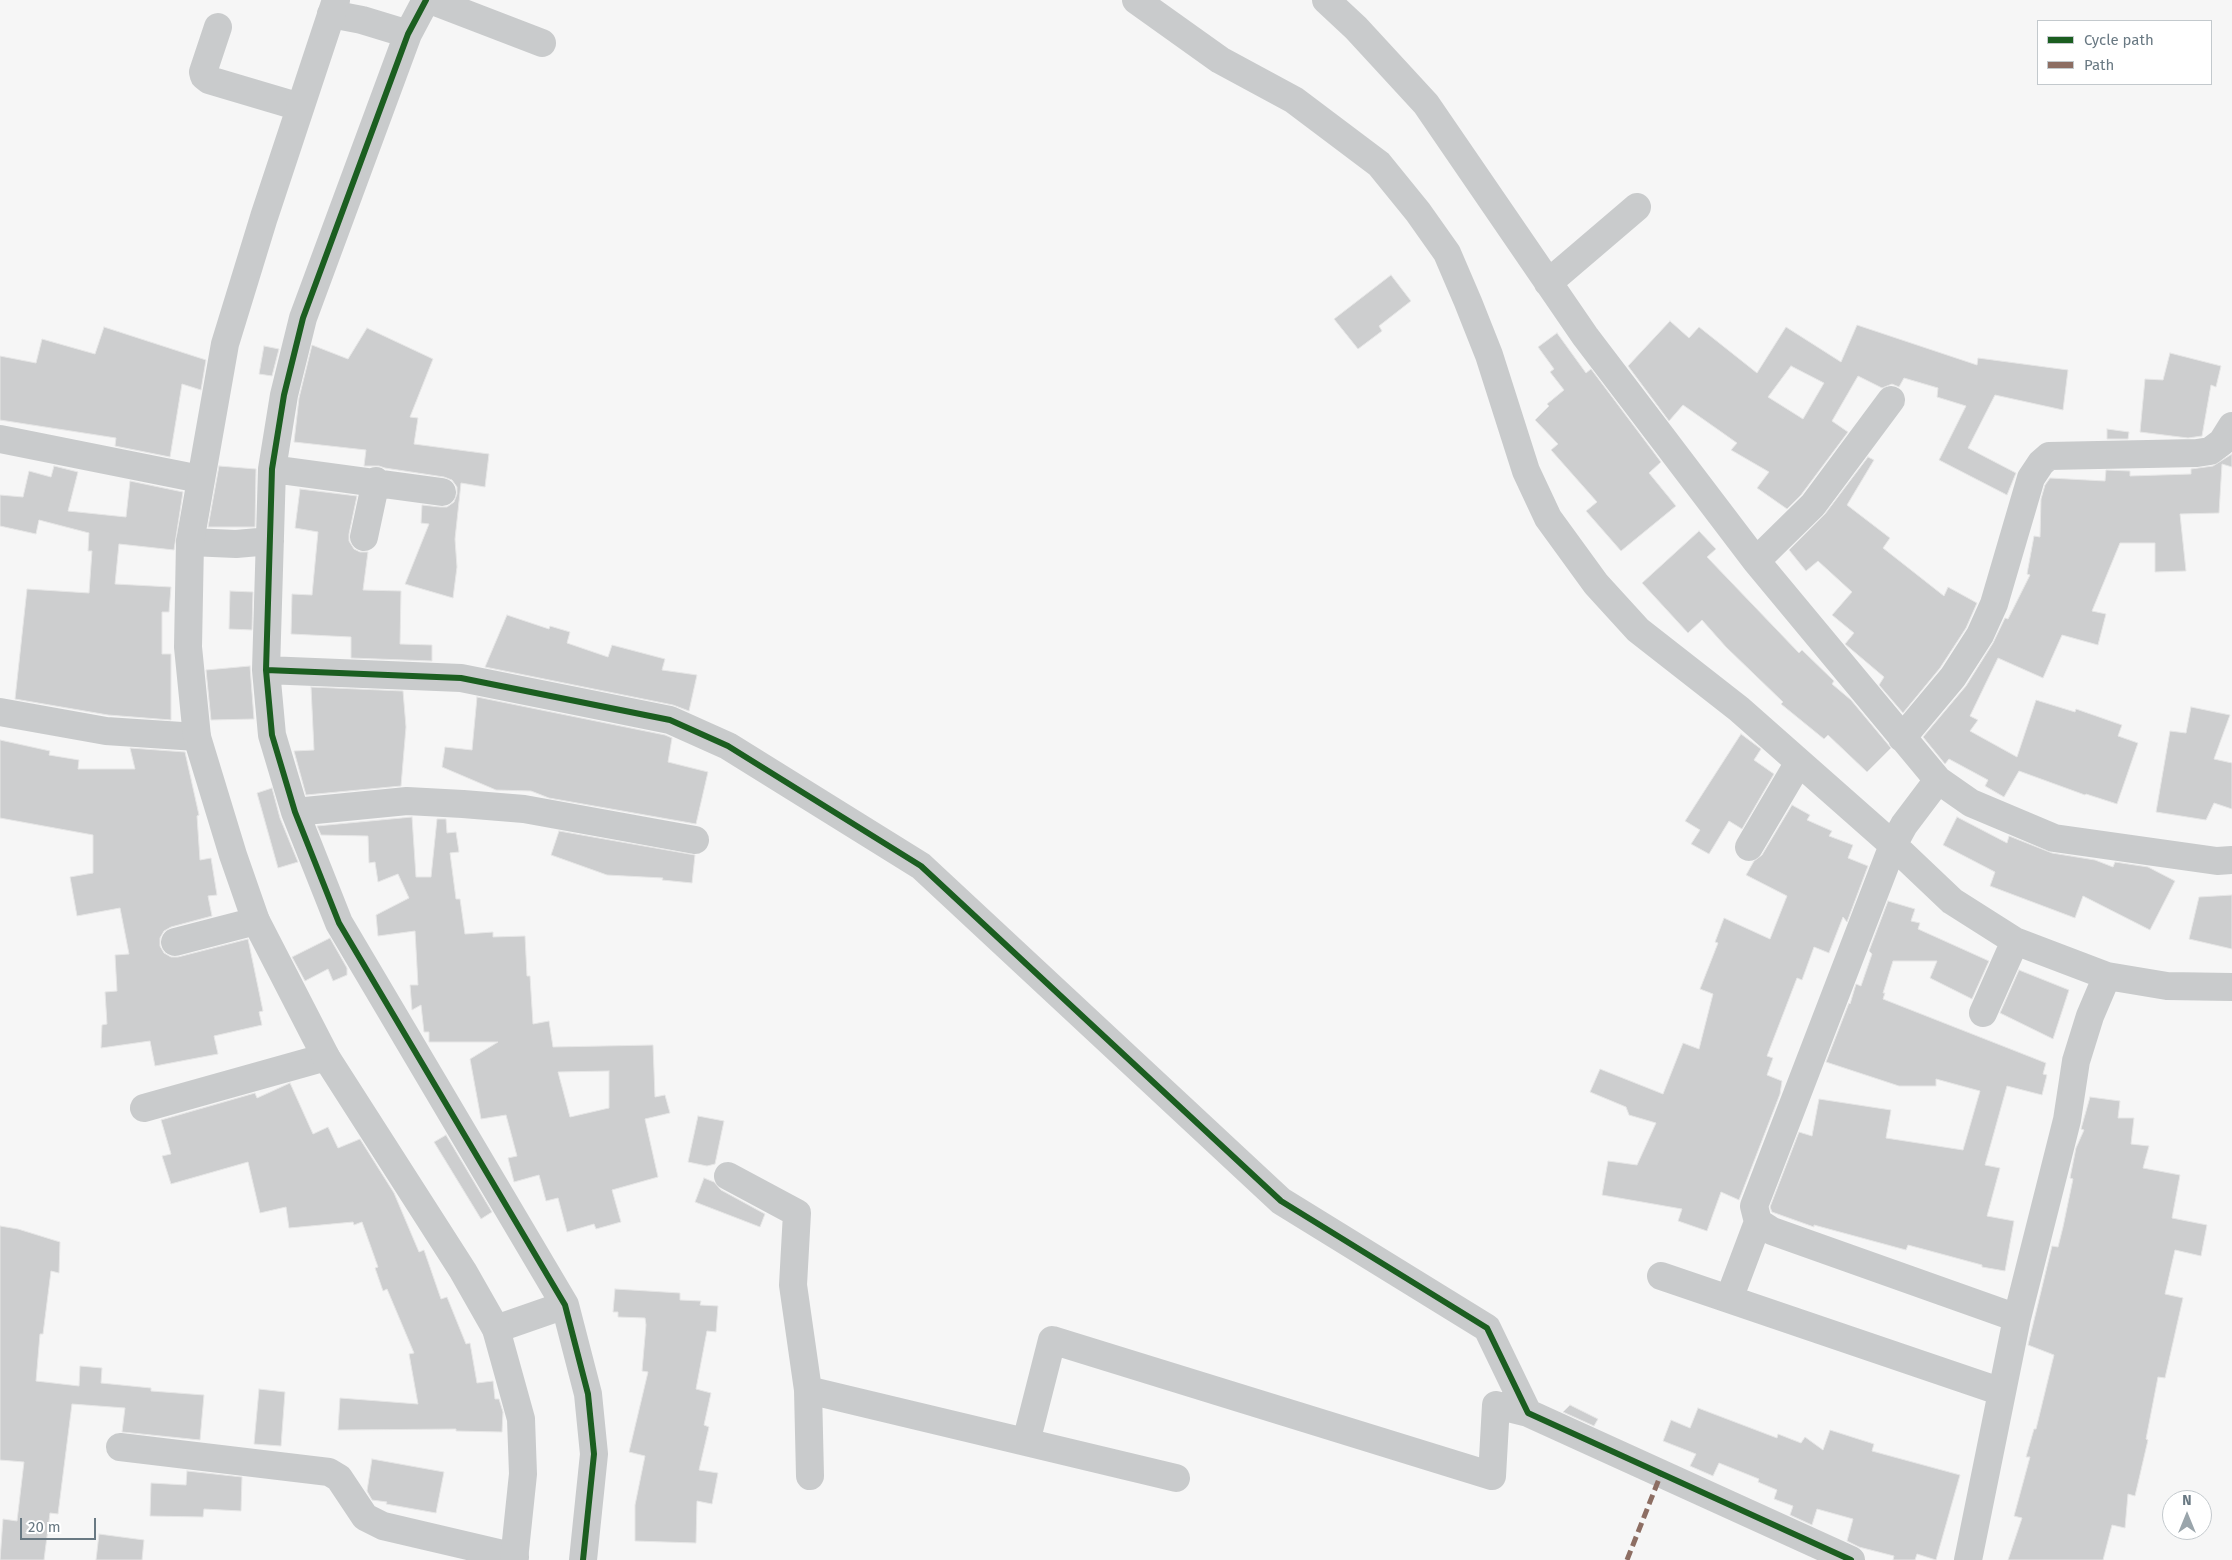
<!DOCTYPE html>
<html>
<head>
<meta charset="utf-8">
<style>
	body { margin:0 }
	#map { position:relative; width:2232px; height:1560px; overflow:hidden; background:#f6f6f6; font-family:"Fira Sans",sans-serif }
	canvas { display:block }
	.legend { position:absolute; left:2037px; top:20px; width:175px; height:65px; box-sizing:border-box; background:#fff; border:1px solid #c3c9cd; margin:0; padding:6px 9px; list-style:none; font-size:15px; color:#697983 }
	.legend li { display:flex; align-items:center; gap:10px; height:25px }
	.legend b { width:25px; border:1px solid #c3c9cd }
	.north { position:absolute; left:2162px; top:1490px; width:50px; height:50px; box-sizing:border-box; background:#fff; border:1px solid #c3c9cd; border-radius:50%; rotate:0deg; font-size:14px; font-weight:700; line-height:20px; text-align:center; color:#697983 }
	.north::after { content:''; display:block; margin:auto; width:18px; height:22px; background:#9aa5ab; clip-path:polygon(50% 0,100% 100%,50% 72%,0 100%) }
	.scale { position:absolute; left:20px; top:1518px; width:76px; height:22px; box-sizing:border-box; border:2px solid #697983; border-top:0; padding-left:6px; font-size:15px; line-height:18px; white-space:nowrap; color:#697983; -webkit-text-stroke:4px #fff; paint-order:stroke }
</style>
</head>
<body>
<div id="map">
<canvas width="2232" height="1560"></canvas>
<ul class="legend">
<li><b style="height:6px;background:#1b5e20"></b>Cycle path</li>
<li><b style="height:6px;background:#8d6e63"></b>Path</li>
</ul>
<div class="north">N</div>
<div class="scale">20 m</div>
</div>
<script>
const c = document.querySelector('canvas').getContext('2d');
c.lineJoin = 'round';
function fill(path, color) {
  c.fillStyle = color;
  c.fill(path, 'evenodd');
}
function shape(rows) {
  const path = new Path2D();
  for (const r of rows) {
    path.moveTo(r[0], r[1]);
    for (let i = 2; i < r.length; i += 2) path.lineTo(r[i], r[i + 1]);
  }
  return path;
}
function stroke(path, color, width, dash) {
  c.strokeStyle = color;
  c.lineWidth = width;
  c.lineCap = dash ? 'butt' : 'round';
  c.setLineDash(dash || []);
  c.stroke(path);
}
const building = shape([
	[1391,275,1411,301,1379,326,1382,331,1358,349,1334,319,1391,275],
	[1670,321,1689,338,1699,327,1757,373,1786,327,1841,362,1857,325,1977,365,1978,358,2068,370,2063,410,1995,395,1968,448,2016,473,2007,495,1939,460,1966,406,1937,397,1938,388,1904,378,1899,387,1892,384,1882,388,1858,376,1832,421,1848,432,1801,495,1787,509,1757,488,1769,472,1731,450,1737,443,1683,405,1669,421,1628,366,1670,321],
	[1791,366,1824,383,1803,419,1768,397,1791,366],
	[104,327,206,360,201,390,182,384,170,457,115,446,116,438,0,420,0,356,36,363,42,339,95,354,104,327],
	[367,328,433,359,410,417,418,418,414,444,489,454,485,487,461,483,455,539,457,567,453,598,405,584,429,524,421,523,422,505,440,507,447,507,454,502,457,494,457,487,452,480,444,477,385,468,379,466,364,466,366,450,294,442,299,398,312,345,348,359,367,328],
	[1557,333,1586,373,1591,369,1661,462,1649,473,1676,506,1621,551,1586,511,1597,502,1551,450,1558,444,1535,420,1549,406,1547,404,1564,390,1550,372,1554,369,1538,347,1557,333],
	[264,346,279,349,272,376,259,374,264,346],
	[2170,353,2221,366,2216,387,2211,385,2202,436,2188,438,2140,432,2145,379,2163,380,2170,353],
	[2107,429,2129,432,2128,439,2107,439,2107,429],
	[2232,454,2232,467,2222,464,2219,513,2180,514,2186,571,2155,572,2155,543,2120,543,2092,611,2106,614,2098,645,2062,635,2043,678,1998,658,1970,716,1978,720,1970,731,2017,757,2036,700,2075,712,2076,709,2122,725,2118,736,2138,743,2117,804,2086,794,2085,795,2019,771,2004,797,1985,786,1988,780,1949,759,1945,764,1923,737,1966,686,1993,643,2005,618,2008,619,2030,575,2027,574,2034,536,2040,537,2041,499,2045,485,2050,478,2105,481,2106,470,2130,471,2130,476,2191,474,2191,469,2213,466,2232,454],
	[1868,457,1874,460,1847,505,1890,538,1883,548,1944,596,1948,587,1977,603,1966,628,1940,668,1903,713,1879,685,1884,677,1845,644,1854,633,1832,615,1852,592,1818,561,1806,571,1789,550,1825,514,1868,457],
	[54,466,78,472,68,511,126,517,130,481,183,492,174,550,119,544,115,584,171,587,169,612,162,612,162,654,171,654,171,720,108,715,15,699,27,589,89,593,92,551,88,551,89,533,39,520,36,534,0,526,0,495,23,497,29,471,51,477,54,466],
	[219,466,256,469,255,527,208,527,219,466],
	[300,489,357,496,349,534,349,541,354,549,360,552,368,552,363,590,401,591,400,644,432,645,432,661,351,658,351,637,291,634,292,594,312,595,318,532,295,528,300,489],
	[1699,531,1716,549,1707,557,1799,653,1802,650,1834,681,1832,684,1851,700,1891,748,1867,772,1828,735,1824,739,1781,704,1783,702,1726,647,1702,620,1688,633,1642,583,1699,531],
	[230,591,253,592,252,630,229,629,230,591],
	[507,615,549,629,550,626,570,632,567,643,608,657,612,645,665,659,662,670,697,675,689,711,673,705,485,667,507,615],
	[250,666,254,719,211,720,206,670,250,666],
	[311,687,403,691,406,727,401,786,306,795,294,751,314,750,311,687],
	[477,697,665,735,672,738,668,762,708,772,696,824,549,798,531,791,496,790,442,767,445,747,472,750,477,697],
	[2191,707,2230,715,2214,759,2232,763,2232,809,2214,803,2206,820,2156,812,2170,731,2186,733,2191,707],
	[1741,734,1761,749,1754,760,1774,774,1742,829,1729,821,1709,854,1691,844,1700,830,1685,821,1741,734],
	[0,740,50,751,49,755,79,760,78,769,135,769,130,748,185,752,199,815,197,816,200,860,211,858,217,895,208,896,212,916,171,927,164,931,160,938,160,946,164,953,171,957,178,957,248,939,263,1011,259,1012,262,1025,214,1036,218,1054,155,1066,150,1041,101,1048,102,1025,107,1024,105,992,117,991,115,955,129,954,120,908,77,916,70,877,93,873,93,835,0,818,0,740],
	[272,788,280,818,298,862,278,868,257,793,272,788],
	[1792,805,1810,815,1807,820,1832,831,1829,836,1853,845,1848,858,1868,866,1847,922,1843,917,1829,953,1814,947,1802,980,1797,978,1767,1056,1773,1058,1767,1075,1782,1081,1780,1094,1739,1200,1721,1192,1707,1231,1678,1221,1682,1209,1602,1195,1608,1161,1637,1165,1656,1123,1629,1115,1626,1107,1590,1092,1600,1069,1663,1094,1683,1043,1699,1049,1713,994,1700,989,1718,943,1715,942,1724,918,1770,939,1787,896,1746,875,1754,861,1762,855,1792,805],
	[412,817,416,877,431,877,437,819,446,819,447,833,456,832,459,852,450,853,456,899,460,899,465,934,493,932,493,937,525,936,527,976,530,976,533,1024,549,1021,553,1047,653,1045,655,1097,665,1095,670,1113,645,1119,658,1177,612,1190,621,1222,596,1229,594,1224,567,1232,558,1198,546,1201,539,1175,514,1182,508,1158,517,1156,506,1115,481,1119,470,1059,498,1042,429,1042,429,1032,424,1032,421,1005,412,1010,410,985,418,985,415,931,378,936,376,915,409,898,398,874,378,882,375,862,369,863,368,836,321,835,317,826,412,817],
	[609,1071,609,1108,570,1117,558,1072,609,1071],
	[1957,817,2007,843,2009,836,2052,853,2095,860,2113,867,2115,862,2148,867,2175,881,2150,930,2083,896,2075,918,1990,886,1995,872,1943,845,1957,817],
	[559,831,695,855,692,883,662,880,663,878,607,875,551,855,559,831],
	[2232,895,2232,949,2189,939,2199,897,2232,895],
	[1888,901,1915,909,1911,921,1920,923,1918,929,1989,961,1972,999,1930,978,1937,961,1893,961,1883,993,1885,993,1883,999,2046,1063,2043,1074,2047,1075,2042,1095,2007,1086,1985,1165,2000,1168,1987,1216,2014,1221,2005,1271,1982,1267,1982,1265,1908,1245,1906,1250,1814,1225,1814,1227,1772,1212,1770,1207,1799,1132,1812,1136,1819,1099,1891,1110,1886,1138,1963,1150,1980,1091,1936,1079,1936,1086,1899,1086,1826,1062,1849,1003,1850,1004,1856,984,1861,986,1872,954,1869,951,1888,901],
	[330,938,347,968,347,975,333,981,328,969,305,981,292,957,330,938],
	[2019,970,2069,990,2053,1039,2000,1013,2019,970],
	[290,1083,313,1134,328,1127,338,1148,360,1139,394,1193,419,1252,424,1250,441,1299,447,1297,466,1344,470,1343,477,1383,493,1381,495,1399,499,1399,503,1412,502,1432,456,1431,456,1429,338,1430,340,1398,418,1404,409,1354,414,1353,387,1289,383,1291,375,1268,378,1267,362,1222,354,1225,353,1222,289,1228,286,1207,260,1213,248,1162,171,1184,162,1156,171,1154,161,1120,255,1093,257,1098,290,1083],
	[2090,1097,2120,1101,2118,1118,2134,1118,2131,1144,2149,1146,2143,1168,2180,1175,2172,1218,2207,1225,2201,1256,2175,1250,2165,1294,2183,1298,2165,1378,2158,1377,2146,1439,2148,1440,2135,1496,2128,1494,2125,1528,2112,1525,2103,1560,2008,1560,2022,1518,2014,1516,2030,1457,2026,1457,2034,1429,2036,1429,2054,1355,2028,1345,2052,1246,2058,1247,2063,1227,2073,1179,2070,1178,2076,1148,2084,1130,2081,1129,2090,1097],
	[698,1116,724,1121,715,1164,707,1166,688,1162,698,1116],
	[446,1135,492,1212,481,1219,434,1142,446,1135],
	[704,1178,714,1182,721,1190,765,1214,760,1227,695,1202,704,1178],
	[0,1226,18,1229,60,1242,59,1273,51,1271,43,1334,40,1334,36,1381,79,1386,80,1366,102,1368,101,1383,151,1388,151,1391,204,1395,200,1440,122,1432,125,1408,72,1404,58,1514,50,1513,44,1560,0,1560,3,1519,17,1521,24,1462,0,1460,0,1226],
	[615,1289,680,1293,680,1300,701,1301,700,1305,718,1306,716,1332,707,1331,696,1389,711,1393,704,1425,709,1427,699,1470,718,1473,712,1504,697,1501,696,1543,635,1541,635,1505,645,1456,629,1452,648,1372,642,1371,646,1325,645,1318,618,1317,618,1312,613,1312,615,1289],
	[259,1389,285,1392,281,1446,254,1444,259,1389],
	[1570,1405,1598,1419,1594,1426,1563,1412,1570,1405],
	[1698,1408,1777,1438,1778,1434,1801,1443,1805,1437,1823,1450,1830,1430,1874,1444,1872,1451,1960,1475,1936,1560,1917,1554,1915,1560,1893,1560,1894,1556,1859,1547,1847,1541,1853,1519,1817,1509,1812,1525,1790,1515,1793,1506,1774,1499,1777,1490,1758,1482,1759,1479,1719,1463,1713,1476,1690,1466,1696,1454,1663,1441,1671,1420,1690,1428,1698,1408],
	[372,1459,444,1472,436,1513,386,1504,387,1502,372,1500,367,1491,372,1459],
	[187,1471,242,1477,241,1511,204,1509,203,1517,150,1516,151,1483,186,1485,187,1471],
	[99,1534,144,1540,142,1560,96,1560,99,1534]
]);
const minor = shape([
	[426,0,408,34,303,318,284,395,272,469,266,670,272,735,295,812,339,923,565,1305,588,1394,594,1454,583,1560],
	[430,0,542,43],
	[1136,0,1220,60,1294,100,1379,164,1418,212,1447,253,1468,302,1489,355,1526,471,1548,518,1596,584,1638,630,1739,709,1893,845,1952,901,2015,941,2107,976,2167,986,2232,987],
	[1326,0,1356,28,1426,104,1585,336,1756,561,1938,780,1971,803,2054,838,2217,861,2232,860],
	[331,14,362,20,408,34],
	[218,27,203,72,204,76,209,80,300,107],
	[1548,283,1637,207],
	[0,439,200,479],
	[272,469,442,492],
	[364,537,376,481],
	[190,542,236,544,270,541],
	[1756,561,1813,505,1891,400],
	[266,670,461,678,670,720,728,746,921,866,1281,1201,1487,1328,1528,1413,1851,1560],
	[0,712,106,731,197,737],
	[1902,738,1953,677,1980,635,1994,604,2031,478,2041,463,2049,456,2197,453,2210,451,2222,442,2232,426],
	[1938,780,1904,825,1893,845,1754,1206,1758,1222,1772,1231,2017,1318],
	[295,812,407,801,463,804,524,809,695,840],
	[1749,847,1799,762],
	[175,942,256,921],
	[1983,1013,2015,941],
	[144,1108,326,1057],
	[728,1176,797,1213,793,1285,808,1390],
	[1661,1276,2002,1392],
	[1729,1299,1758,1222],
	[496,1329,565,1305],
	[1026,1442,1052,1340,1492,1476,1496,1405,1528,1413],
	[120,1447,329,1472,339,1478,365,1517,383,1526,515,1557],
	[810,1476,808,1390,1176,1478],
	[1968,1560,2017,1318,2067,1120,2076,1061,2090,1016,2107,976]
]);
const tertiary = shape([
	[336,0,264,217,225,344,190,542,188,647,197,737,233,855,256,921,326,1057,463,1271,496,1329,521,1419,523,1474,514,1560]
]);
const quiet = shape([
	[1627,1560,1661,1474]
]);
const cycleway = shape([
	[426,0,408,34,303,318,284,395,272,469,266,670,272,735,295,812,339,923,565,1305,588,1394,594,1454,583,1560],
	[266,670,461,678,670,720,728,746,921,866,1281,1201,1487,1328,1528,1413,1851,1560]
]);
fill(building, '#cdcecf');
stroke(building, '#e6e6e6', 1);
stroke(minor, '#c9cbcc', 28);
stroke(tertiary, '#c9cbcc', 28);
stroke(quiet, '#8d6e63', 5, [10, 5]);
stroke(cycleway, '#1b5e20', 6);
</script>
</body>
</html>
